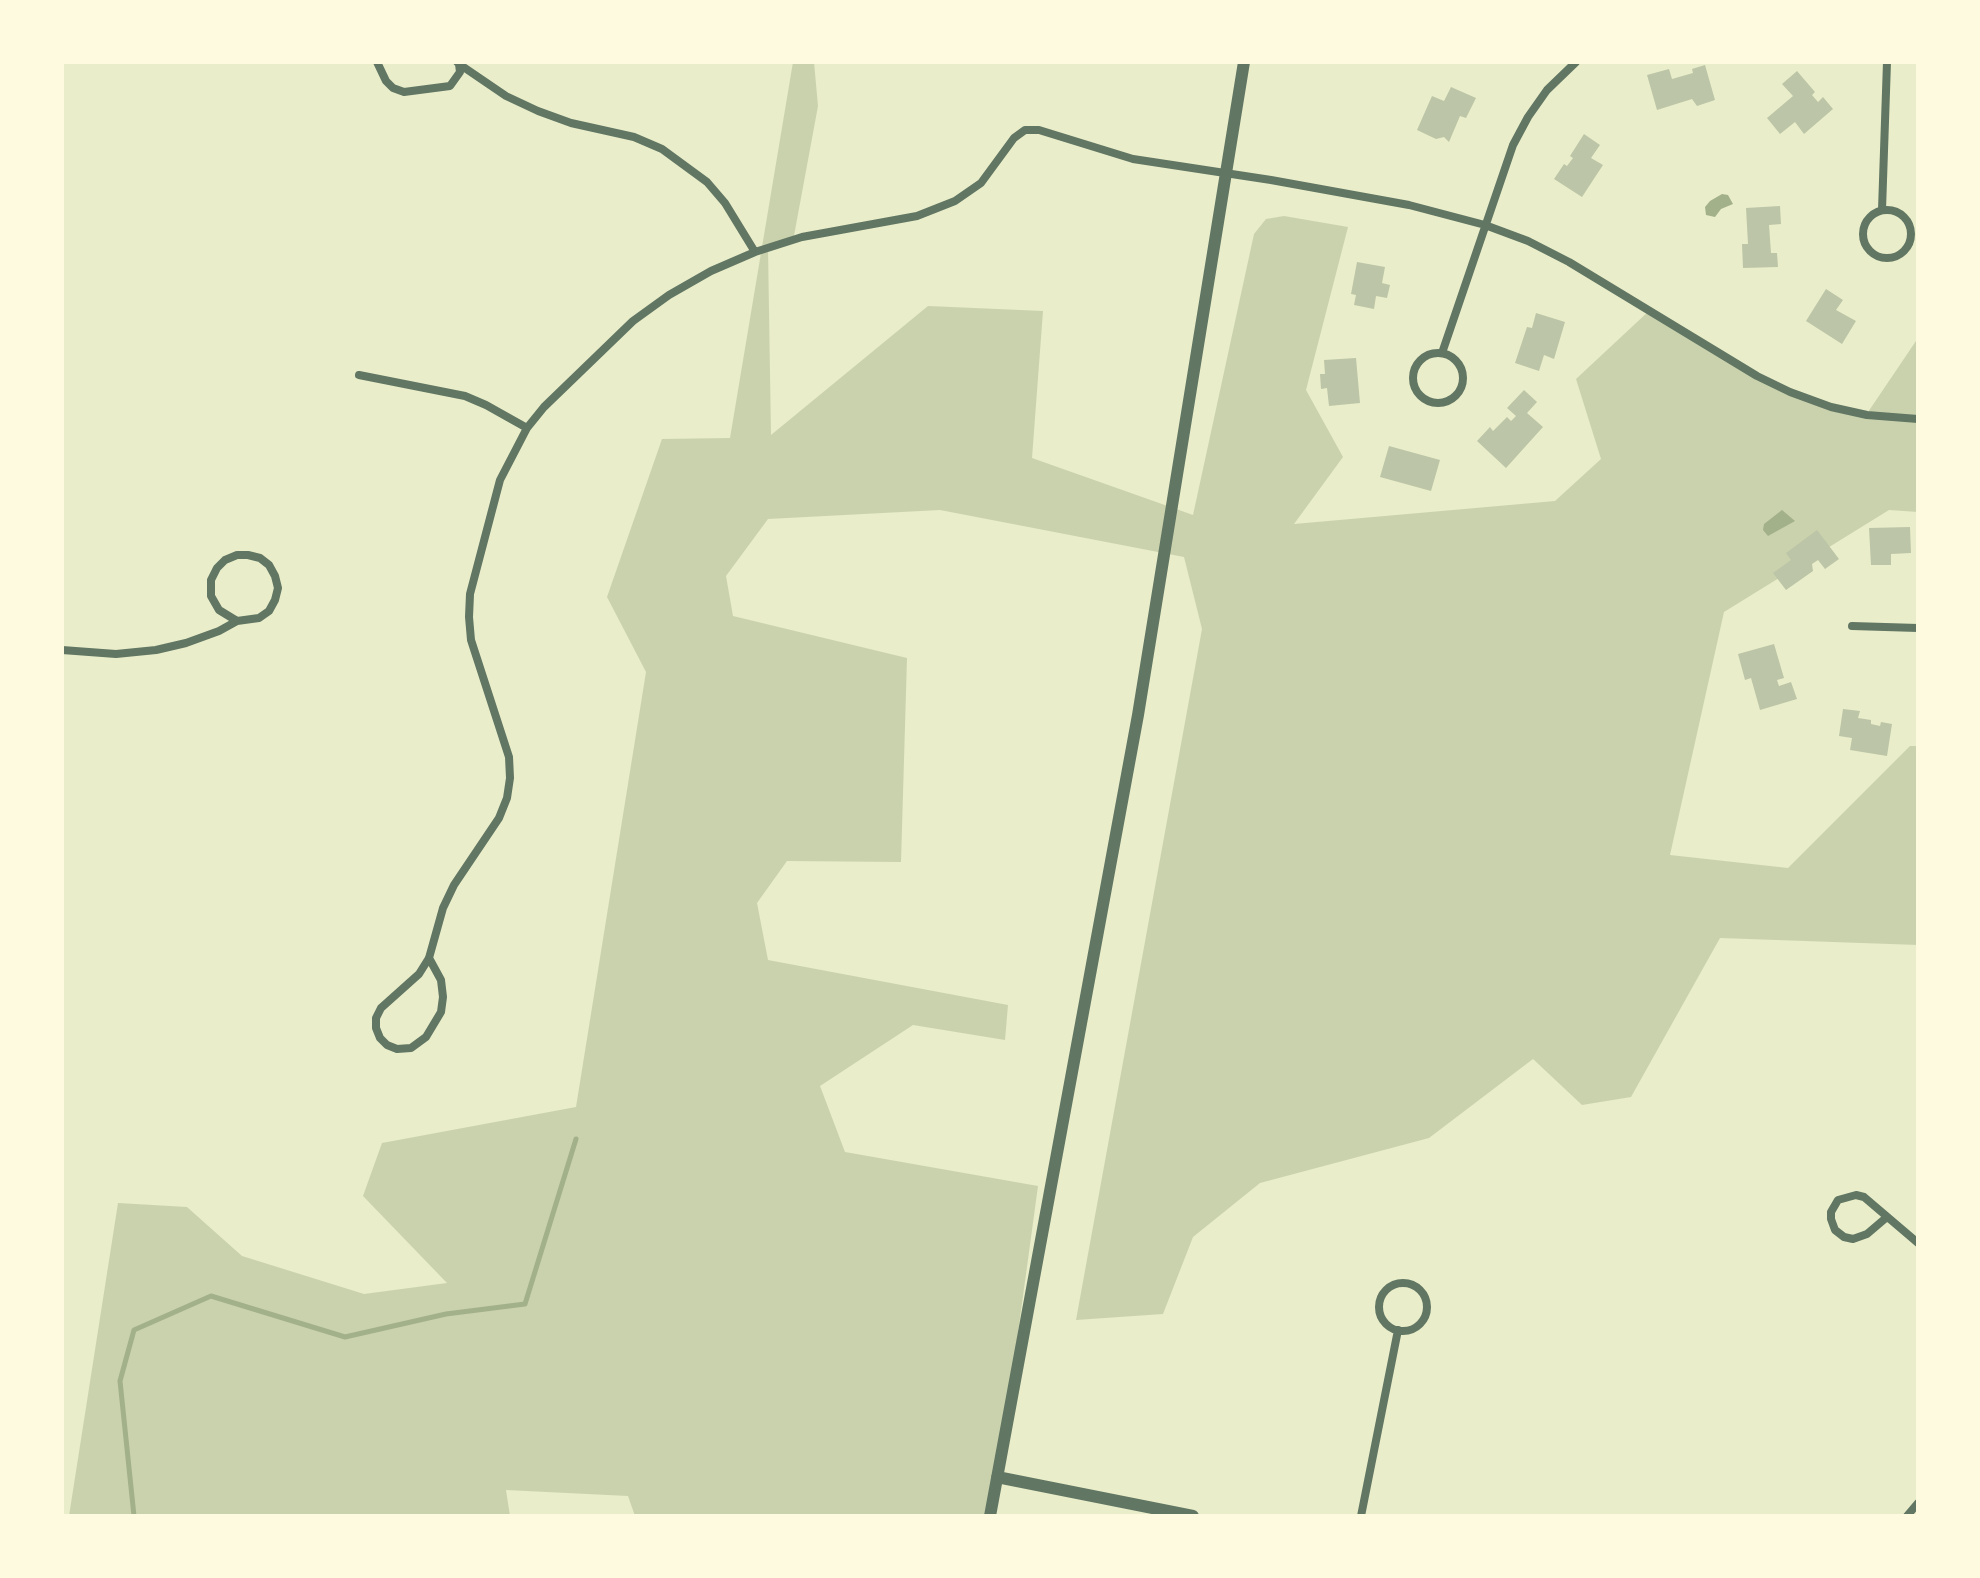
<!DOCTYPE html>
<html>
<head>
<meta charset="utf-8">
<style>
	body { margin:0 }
	#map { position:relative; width:1980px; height:1578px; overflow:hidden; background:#e9edc9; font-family:"PT Sans",sans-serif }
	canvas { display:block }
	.frame { position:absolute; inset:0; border:64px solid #fefae0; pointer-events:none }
</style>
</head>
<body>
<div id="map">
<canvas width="1980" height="1578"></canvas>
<div class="frame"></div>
</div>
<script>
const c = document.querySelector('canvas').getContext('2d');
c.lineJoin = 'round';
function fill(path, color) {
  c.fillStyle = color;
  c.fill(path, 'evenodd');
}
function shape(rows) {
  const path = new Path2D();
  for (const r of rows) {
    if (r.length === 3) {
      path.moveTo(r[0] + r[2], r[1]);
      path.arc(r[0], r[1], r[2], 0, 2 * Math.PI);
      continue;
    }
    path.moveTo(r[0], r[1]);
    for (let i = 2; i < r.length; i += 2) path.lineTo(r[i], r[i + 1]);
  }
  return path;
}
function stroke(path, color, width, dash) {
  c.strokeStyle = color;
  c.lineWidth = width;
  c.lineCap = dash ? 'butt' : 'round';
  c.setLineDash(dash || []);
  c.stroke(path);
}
const green = shape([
	[793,62,814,62,818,106,793,241,768,249,771,435,928,306,1043,311,1032,458,1193,515,1254,234,1266,219,1284,216,1348,227,1306,390,1343,457,1294,524,1555,501,1601,459,1576,379,1650,310,1763,380,1864,418,1918,338,1918,512,1889,510,1724,612,1670,855,1788,868,1910,746,1918,746,1918,945,1720,938,1631,1097,1582,1105,1533,1059,1429,1138,1260,1183,1193,1237,1163,1314,1076,1320,1202,629,1184,557,940,510,768,519,726,576,733,616,907,658,901,862,787,861,757,903,768,960,1008,1005,1005,1040,913,1025,820,1086,845,1152,1038,1186,993,1516,635,1516,628,1496,506,1490,510,1516,69,1516,118,1203,187,1207,242,1256,364,1294,447,1283,363,1196,382,1143,576,1107,646,672,607,597,662,439,730,438]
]);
const water = shape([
	[1722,194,1728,195,1733,204,1721,209,1715,217,1706,215,1705,207,1710,201],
	[1782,510,1795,521,1768,536,1763,530,1764,524]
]);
const stream = shape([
	[134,1516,120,1381,134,1330,211,1296,345,1337,446,1314,525,1304,576,1139]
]);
const building = shape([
	[1705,65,1715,100,1697,106,1692,99,1657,110,1647,75,1669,69,1672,79,1693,73,1692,69],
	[1797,71,1815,92,1812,95,1818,102,1823,97,1833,109,1804,134,1795,122,1780,134,1767,118,1793,96,1782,84],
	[1451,87,1476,98,1466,118,1460,116,1449,142,1444,137,1436,139,1417,130,1432,96,1444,101],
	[1584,134,1600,145,1591,158,1603,165,1582,197,1554,179,1564,164,1567,166,1573,158,1570,156],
	[1780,206,1781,224,1769,225,1771,253,1777,253,1778,267,1743,268,1742,244,1748,244,1746,208],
	[1357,262,1385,267,1382,283,1390,285,1387,298,1376,296,1374,309,1354,305,1356,295,1351,294],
	[1826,289,1843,300,1836,310,1856,321,1842,344,1806,321],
	[1536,313,1565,322,1554,359,1544,355,1539,371,1515,363,1527,327,1532,328],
	[1356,358,1360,403,1329,406,1327,388,1321,389,1320,374,1325,374,1324,360],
	[1524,390,1537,402,1527,413,1543,427,1506,468,1477,441,1490,427,1493,431,1507,417,1511,421,1516,416,1507,408],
	[1389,446,1440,460,1431,491,1380,477],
	[1910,527,1911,553,1891,554,1891,565,1871,565,1869,528],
	[1817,530,1839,559,1825,569,1818,560,1812,564,1813,571,1786,590,1773,573,1791,560,1786,553],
	[1774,644,1784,678,1777,680,1779,686,1791,682,1797,699,1760,710,1751,678,1745,680,1738,654],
	[1843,709,1860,711,1858,718,1871,720,1871,724,1880,726,1881,722,1892,724,1887,756,1850,750,1852,738,1839,736]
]);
const minor = shape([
	[377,62,386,81,393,88,404,92,450,86,460,72,459,64,457,62],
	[459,64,506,96,538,111,571,123,634,137,662,149,707,182,725,203,755,252],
	[1887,234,24],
	[1882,210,1887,62],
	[1442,353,1513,145,1528,117,1547,90,1576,62],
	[1438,378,25],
	[359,375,465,396,486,405,527,428],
	[1852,626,1918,628],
	[62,650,116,654,156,650,186,643,219,631,237,621,259,618,269,611,275,600,278,588,275,576,269,565,260,558,248,555,237,555,225,560,217,568,211,580,211,596,219,610,237,621],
	[429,958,441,980,443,997,441,1012,426,1037,411,1048,397,1049,387,1045,380,1038,376,1028,376,1018,381,1008,419,974,429,958,443,908,454,885,499,818,507,798,510,778,509,757,471,640,469,617,470,594,500,480,527,428,544,407,633,321,669,295,711,271,755,252,802,237,917,216,955,201,981,183,1014,138,1025,130,1039,130,1133,159,1271,180,1409,205,1485,225,1528,241,1569,262,1757,376,1790,392,1831,407,1867,415,1918,419],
	[1887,1217,1867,1234,1853,1239,1844,1237,1835,1230,1831,1219,1831,1212,1838,1200,1856,1195,1864,1197,1918,1243],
	[1403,1307,24],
	[1361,1516,1398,1330],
	[1907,1516,1918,1503]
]);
const tertiary = shape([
	[997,1477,1193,1516],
	[990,1516,1138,715,1244,62]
]);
fill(green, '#cad2ad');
fill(water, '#a3b18a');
stroke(stream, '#a3b18a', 5);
fill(building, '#bcc5a7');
stroke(minor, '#617663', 8);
stroke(tertiary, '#617663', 12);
</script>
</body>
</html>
